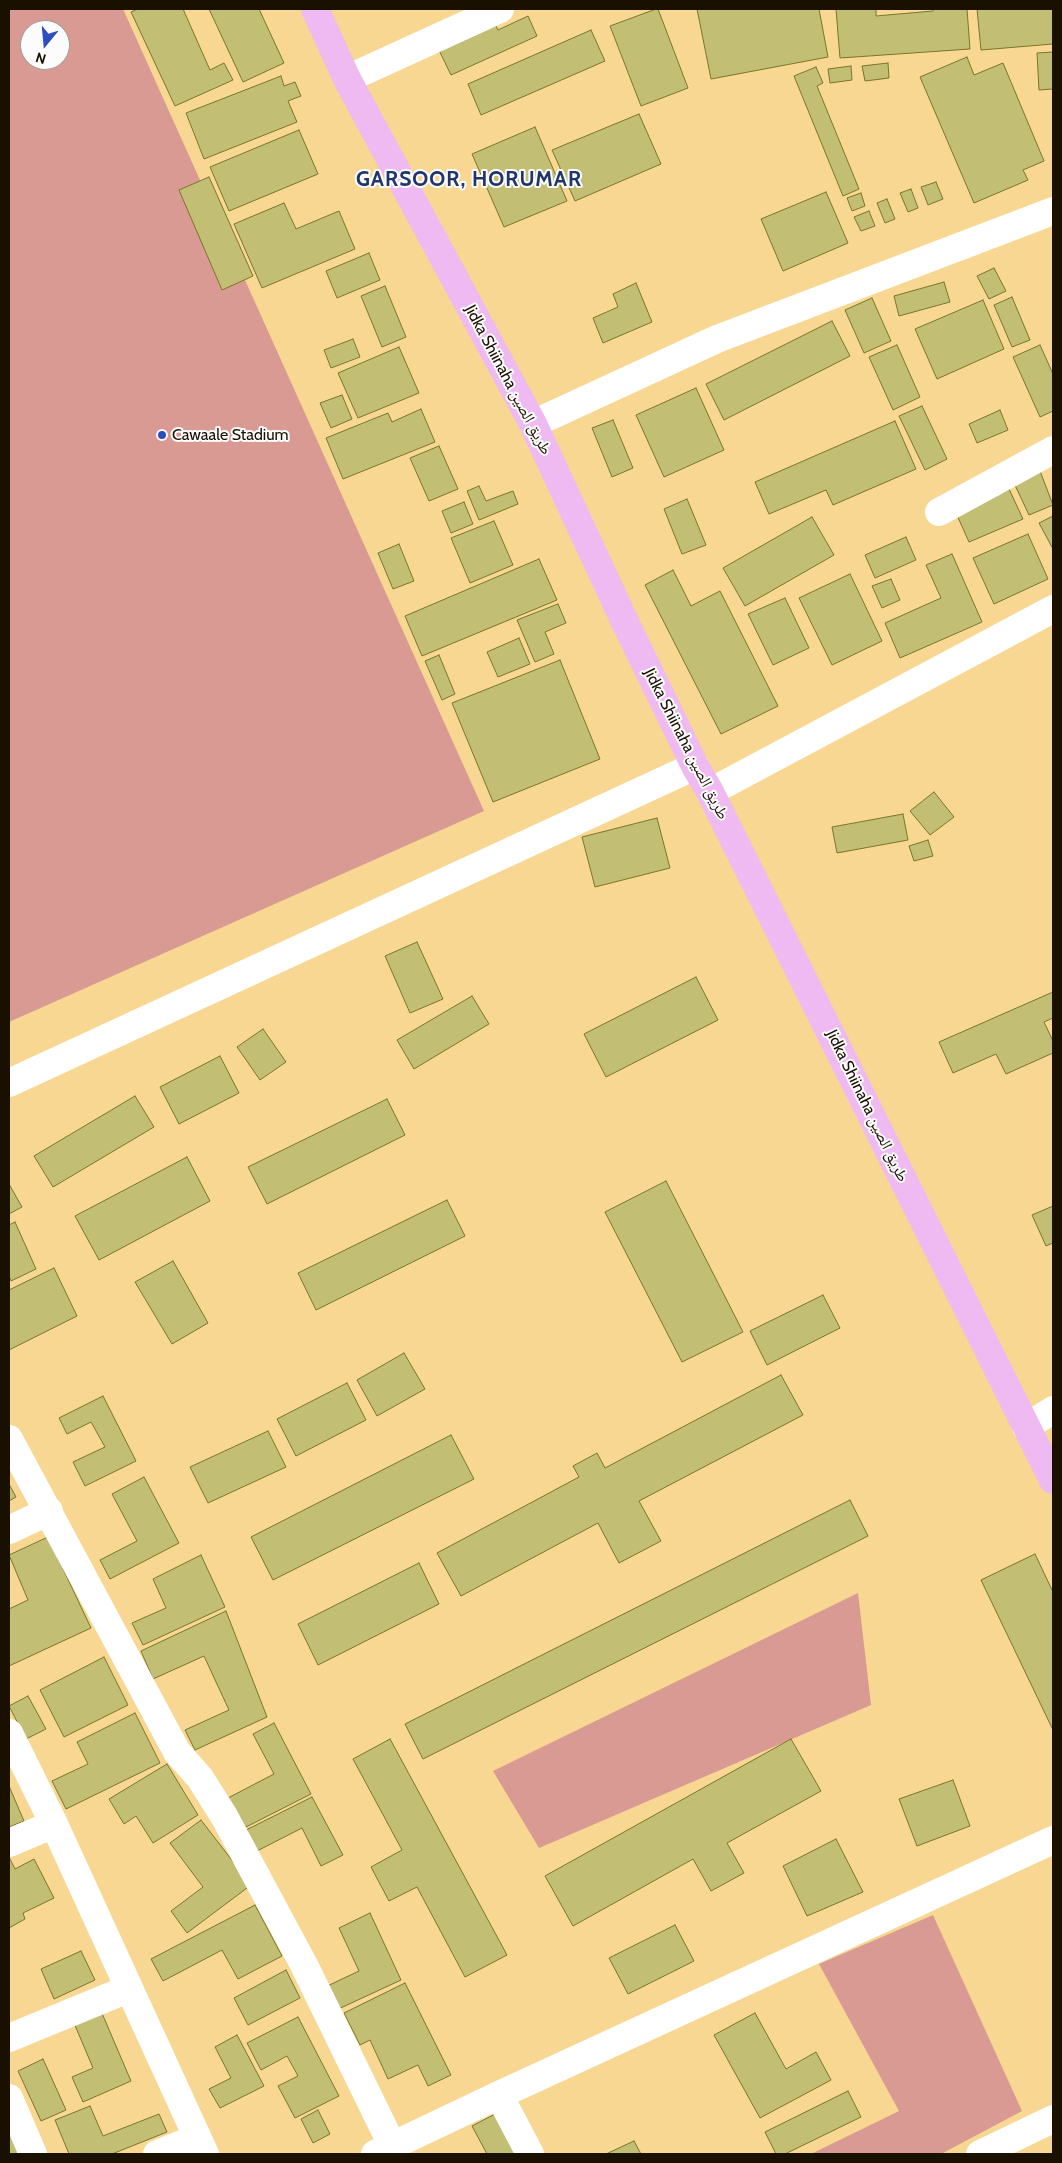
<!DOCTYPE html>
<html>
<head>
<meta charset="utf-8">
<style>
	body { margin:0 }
	#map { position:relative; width:1062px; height:2163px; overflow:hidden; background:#f7d791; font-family:Cabin,sans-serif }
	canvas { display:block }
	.frame { position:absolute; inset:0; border:10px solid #191000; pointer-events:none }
	.north { position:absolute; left:20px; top:20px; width:50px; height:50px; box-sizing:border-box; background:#fcfcfc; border:1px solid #a19e97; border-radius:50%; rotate:197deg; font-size:14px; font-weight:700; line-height:20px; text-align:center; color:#191000 }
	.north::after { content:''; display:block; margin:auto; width:18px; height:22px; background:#2c4fbf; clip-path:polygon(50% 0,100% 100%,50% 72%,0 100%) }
</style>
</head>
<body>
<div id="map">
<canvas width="1062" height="2163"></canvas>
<div class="frame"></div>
<div class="north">N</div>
</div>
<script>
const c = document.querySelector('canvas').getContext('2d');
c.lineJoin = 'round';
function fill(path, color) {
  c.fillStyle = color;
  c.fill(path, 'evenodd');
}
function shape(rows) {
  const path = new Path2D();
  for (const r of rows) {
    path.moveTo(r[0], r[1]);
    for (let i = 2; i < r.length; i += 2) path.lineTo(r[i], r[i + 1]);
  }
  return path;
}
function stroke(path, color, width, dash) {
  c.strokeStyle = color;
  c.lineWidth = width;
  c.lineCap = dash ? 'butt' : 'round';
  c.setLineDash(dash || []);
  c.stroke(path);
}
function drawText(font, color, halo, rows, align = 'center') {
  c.font = font + ' Cabin,"Noto Naskh Arabic",sans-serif';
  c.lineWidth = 4;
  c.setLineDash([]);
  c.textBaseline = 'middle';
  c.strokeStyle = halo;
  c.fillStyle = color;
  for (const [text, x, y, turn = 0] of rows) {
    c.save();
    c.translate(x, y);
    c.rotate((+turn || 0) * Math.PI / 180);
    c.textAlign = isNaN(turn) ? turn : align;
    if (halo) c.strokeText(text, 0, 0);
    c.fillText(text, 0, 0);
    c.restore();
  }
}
const green = shape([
	[9,9,123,9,484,811,9,1022],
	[30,30,60,30,60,60,30,60],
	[858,1593,871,1705,539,1848,493,1771],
	[933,1915,1022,2111,941,2154,811,2154,899,2111,819,1964]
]);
const building = shape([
	[138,9,183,9,210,70,224,63,233,80,175,106,131,12,138,9],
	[209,9,259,9,284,63,243,82,209,9],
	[656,9,658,9,688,88,641,106,610,26,656,9],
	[697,9,819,9,828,57,711,79,697,9],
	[836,9,876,9,876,16,933,11,933,9,967,9,970,49,840,58,836,9],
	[977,9,1053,9,1053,44,981,50,977,9],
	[490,14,498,30,528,16,537,36,451,75,434,40,490,14],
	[591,30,605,61,481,115,468,84,591,30],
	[1053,52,1053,89,1039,90,1037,53,1053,52],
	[967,57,974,75,1003,63,1044,161,1023,170,1028,180,974,203,920,77,967,57],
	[888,63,889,78,865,81,862,66,888,63],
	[851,66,852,80,830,83,828,69,851,66],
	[816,67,823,83,817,86,859,189,843,196,794,76,816,67],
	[281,76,284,86,295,82,301,96,288,101,297,122,204,159,186,113,281,76],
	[639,114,661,164,575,201,552,150,639,114],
	[535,127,567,201,504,227,472,154,535,127],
	[299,130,318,174,229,211,210,167,299,130],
	[209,177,253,276,222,290,179,190,209,177],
	[936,182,943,199,928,205,921,187,936,182],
	[911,189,918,208,908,212,900,193,911,189],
	[826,192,848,243,783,271,761,219,826,192],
	[861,193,865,206,852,211,847,198,861,193],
	[887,199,895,219,885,223,877,203,887,199],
	[284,203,296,229,339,211,355,249,262,288,234,224,284,203],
	[869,211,875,226,861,231,854,217,869,211],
	[369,253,380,280,337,298,326,271,369,253],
	[994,268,1006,291,989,299,977,276,994,268],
	[944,282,950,302,899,316,894,296,944,282],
	[636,283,652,322,603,343,593,318,618,307,613,294,636,283],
	[385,286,406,337,382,347,361,296,385,286],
	[1012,297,1030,340,1012,347,994,305,1012,297],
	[872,298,891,341,864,353,845,310,872,298],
	[983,300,1004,349,937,379,915,329,983,300],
	[832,321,850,356,724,420,706,384,832,321],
	[353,339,360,357,331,368,324,350,353,339],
	[897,345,920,397,893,410,869,357,897,345],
	[1040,345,1053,374,1053,411,1040,417,1013,357,1040,345],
	[399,347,419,393,358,418,338,373,399,347],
	[696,388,724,450,664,477,636,415,696,388],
	[342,395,352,419,331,428,320,403,342,395],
	[922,406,947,459,925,470,899,416,922,406],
	[421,409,435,442,343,479,326,438,388,413,392,422,421,409],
	[1000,410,1008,430,977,443,969,424,1000,410],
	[613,420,633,468,612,477,592,428,613,420],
	[895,421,916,469,833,505,826,490,769,514,755,482,895,421],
	[439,446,458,489,429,501,410,458,439,446],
	[1040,471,1053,505,1029,515,1014,483,1040,471],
	[479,486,486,501,513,491,518,504,479,520,467,491,479,486],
	[1009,489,1023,519,969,542,956,513,1009,489],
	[687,499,706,545,682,554,664,509,687,499],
	[464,502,473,524,451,533,442,511,464,502],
	[1053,516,1053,549,1039,523,1053,516],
	[812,517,834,555,745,606,723,568,812,517],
	[494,521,513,565,470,583,451,538,494,521],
	[1028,534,1048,579,994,604,973,558,1028,534],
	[906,537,916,560,875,578,865,555,906,537],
	[399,544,414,581,393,589,378,553,399,544],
	[952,554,982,622,900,658,885,623,941,598,926,565,952,554],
	[539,559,557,600,422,656,405,616,539,559],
	[673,570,691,606,720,591,778,706,721,734,645,585,673,570],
	[850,574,882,641,832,665,799,598,850,574],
	[891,579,900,600,882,608,872,586,891,579],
	[785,598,809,648,773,665,748,614,785,598],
	[558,604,566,623,545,632,554,654,535,662,517,620,558,604],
	[519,638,530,664,498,677,487,652,519,638],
	[439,655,455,694,442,700,425,661,439,655],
	[560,660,600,759,493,802,452,703,560,660],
	[934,792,954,817,930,835,910,811,934,792],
	[903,814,908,840,837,853,832,827,903,814],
	[657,818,670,868,595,887,582,837,657,818],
	[928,840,933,856,914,861,909,846,928,840],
	[417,942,443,999,410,1013,385,956,417,942],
	[696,977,718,1020,606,1077,584,1034,696,977],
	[1053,992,1053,1018,1044,1022,1053,1041,1053,1053,1006,1074,996,1054,953,1073,939,1042,1053,992],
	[472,996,489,1024,414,1069,397,1040,472,996],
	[263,1029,286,1062,260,1080,237,1047,263,1029],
	[220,1056,239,1093,179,1124,160,1087,220,1056],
	[135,1096,154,1127,53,1187,34,1156,135,1096],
	[387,1099,405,1135,267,1204,248,1167,387,1099],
	[187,1157,210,1201,99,1260,75,1216,187,1157],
	[666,1181,743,1332,682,1362,605,1212,666,1181],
	[9,1184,22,1207,9,1214,9,1184],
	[447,1200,465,1236,316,1310,298,1273,447,1200],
	[1053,1206,1053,1243,1046,1246,1032,1215,1053,1206],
	[15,1222,36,1269,11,1281,9,1276,9,1225,15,1222],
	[173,1261,208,1323,172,1344,135,1282,173,1261],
	[54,1268,77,1316,9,1350,9,1290,54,1268],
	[823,1295,840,1328,767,1365,750,1331,823,1295],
	[404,1353,425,1389,377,1416,357,1380,404,1353],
	[781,1375,803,1415,639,1501,661,1541,619,1563,598,1523,461,1596,437,1553,579,1477,573,1466,597,1453,605,1468,781,1375],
	[347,1383,366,1420,296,1456,277,1419,347,1383],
	[103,1396,136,1461,85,1486,73,1462,105,1447,91,1422,67,1434,59,1418,103,1396],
	[268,1431,286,1467,208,1503,190,1467,268,1431],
	[451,1435,474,1479,273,1580,251,1537,451,1435],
	[144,1477,179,1543,110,1579,100,1560,137,1541,112,1494,144,1477],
	[9,1484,16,1497,9,1501,9,1484],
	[850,1500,868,1536,423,1759,405,1724,850,1500],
	[48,1537,91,1628,9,1666,9,1609,28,1600,9,1555,48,1537],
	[1035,1554,1053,1592,1053,1730,981,1580,1035,1554],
	[201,1555,225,1607,143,1645,132,1623,166,1608,153,1579,201,1555],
	[419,1563,439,1604,318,1665,298,1624,419,1563],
	[226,1611,267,1717,195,1750,185,1730,229,1710,204,1656,153,1679,141,1651,226,1611],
	[104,1657,128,1705,64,1737,40,1690,104,1657],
	[28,1696,46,1729,26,1739,9,1706,28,1696],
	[135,1713,160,1763,66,1809,52,1781,88,1764,77,1742,135,1713],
	[274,1723,311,1794,242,1829,226,1799,274,1774,253,1734,274,1723],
	[390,1739,507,1955,465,1977,417,1887,389,1901,371,1867,402,1850,353,1759,390,1739],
	[791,1739,821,1791,727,1843,744,1873,711,1891,693,1859,573,1926,545,1876,791,1739],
	[167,1764,198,1815,153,1843,136,1816,124,1824,109,1799,167,1764],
	[953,1780,970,1826,917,1846,899,1799,953,1780],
	[9,1786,24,1821,9,1827,9,1786],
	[312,1797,343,1855,321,1866,302,1828,255,1852,244,1831,312,1797],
	[201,1820,251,1885,187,1933,171,1911,203,1887,170,1843,201,1820],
	[836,1839,863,1892,807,1916,783,1866,836,1839],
	[9,1857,15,1869,34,1859,54,1898,23,1913,25,1919,9,1928,9,1857],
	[255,1905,282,1956,238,1979,222,1950,163,1981,151,1959,255,1905],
	[370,1913,401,1980,332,2012,321,1989,359,1971,339,1928,370,1913],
	[675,1925,694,1961,628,1994,609,1958,675,1925],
	[81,1951,95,1980,54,1999,41,1969,81,1951],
	[286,1970,300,1998,248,2025,234,1998,286,1970],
	[405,1983,451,2075,428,2086,418,2065,388,2079,370,2040,360,2045,344,2013,405,1983],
	[101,2011,131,2081,83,2102,72,2077,93,2068,74,2023,101,2011],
	[755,2013,786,2069,816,2052,831,2080,760,2118,714,2035,755,2013],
	[298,2017,339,2096,295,2118,278,2086,298,2076,287,2056,261,2070,247,2043,298,2017],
	[237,2035,264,2086,220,2108,209,2089,231,2078,215,2047,237,2035],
	[43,2059,66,2110,41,2121,18,2071,43,2059],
	[848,2091,861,2117,785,2154,776,2154,765,2132,848,2091],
	[90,2106,103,2136,159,2114,167,2132,112,2154,69,2154,55,2120,90,2106],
	[318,2110,330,2134,313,2143,301,2119,318,2110],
	[497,2113,518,2154,487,2154,472,2126,497,2113],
	[9,2121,23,2154,9,2154,9,2121],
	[634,2141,641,2154,606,2154,634,2141]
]);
const street = shape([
	[347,79,500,9],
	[533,424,717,339,1053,211],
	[939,512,1053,450],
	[710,792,1053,609],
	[9,1083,695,766],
	[1026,1427,1053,1410],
	[9,1439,177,1752,200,1778,224,1816,304,1965,392,2145],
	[9,1530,49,1511],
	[9,1733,54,1824,205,2154],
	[9,1843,54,1824],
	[9,2038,128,1989],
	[499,2095,530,2154],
	[9,2098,33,2154],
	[157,2154,197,2138],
	[375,2154,499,2095,1053,1840],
	[980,2154,1053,2119]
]);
const primary = shape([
	[315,9,347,79,533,424,625,622,695,766,710,792,1053,1480]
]);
const markers = [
	[162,435,5,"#2c4fbf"]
];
const streetNames = [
	["Jidka Shiinaha طريق الصين",508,380,62],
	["Jidka Shiinaha طريق الصين",686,744,63],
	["Jidka Shiinaha طريق الصين",867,1106,64]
];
const poiNames = [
	["Cawaale Stadium",172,435]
];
const districtNames = [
	["GARSOOR, HORUMAR",469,180]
];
fill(green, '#d89a93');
fill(building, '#c2bf75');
stroke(building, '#79752a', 1);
stroke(street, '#fff', 28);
stroke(primary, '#efb9f1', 28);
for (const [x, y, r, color] of markers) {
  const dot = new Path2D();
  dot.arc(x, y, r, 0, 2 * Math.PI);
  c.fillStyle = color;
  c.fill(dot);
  stroke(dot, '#fcfcfc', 2);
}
drawText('16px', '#191000', '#fcfcfc', streetNames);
drawText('16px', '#191000', '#fcfcfc', poiNames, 'left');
c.letterSpacing = '1px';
drawText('bold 21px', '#20356c', '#fcfcfc', districtNames);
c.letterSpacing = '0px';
</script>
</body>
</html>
